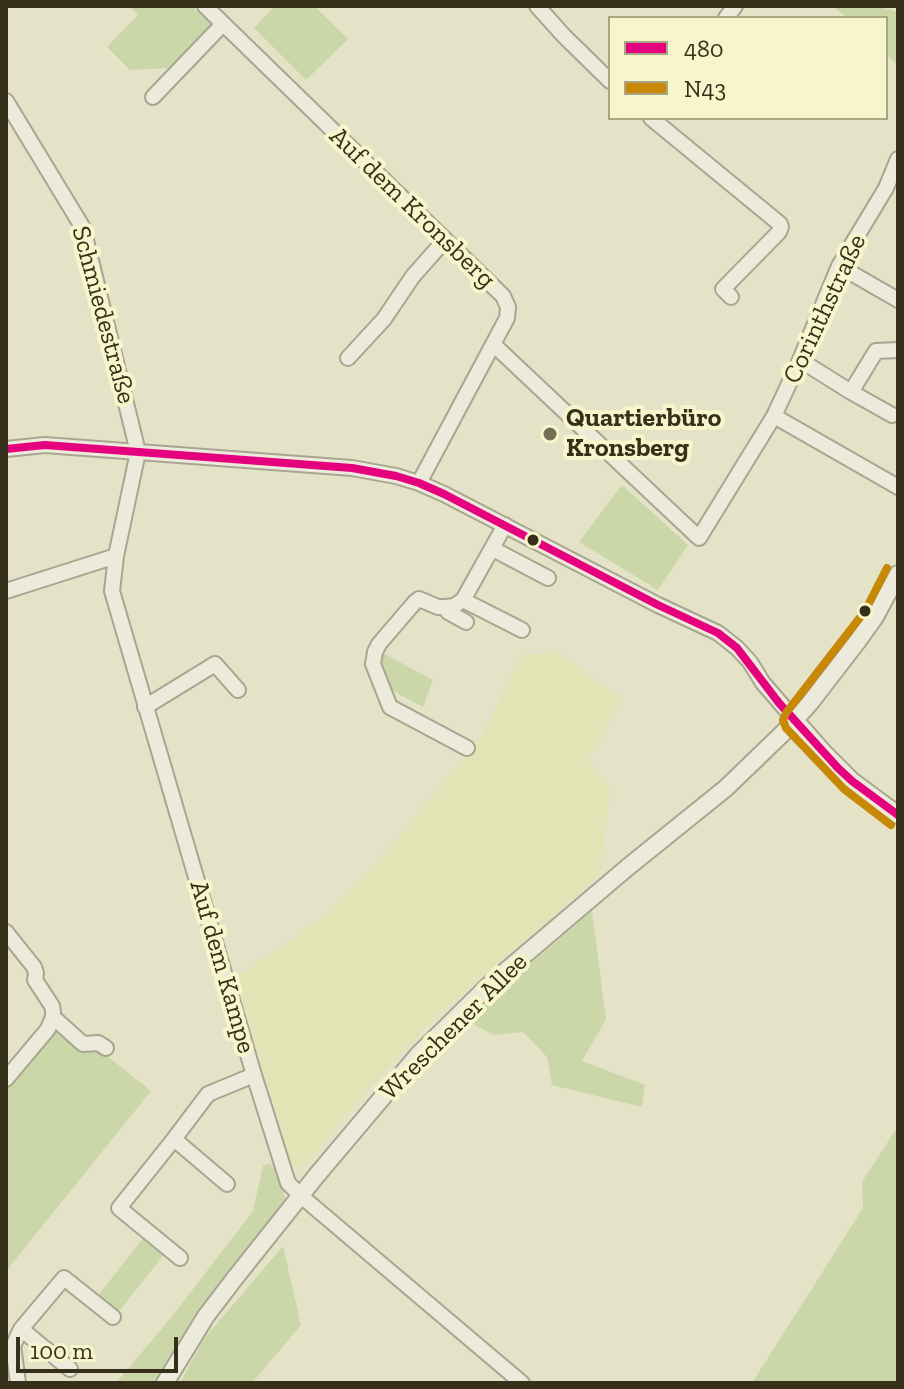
<!DOCTYPE html>
<html>
<head>
<meta charset="utf-8">
<style>
	body { margin:0 }
	#map { position:relative; width:904px; height:1389px; overflow:hidden; background:#e4e2c7; font-family:"Zilla Slab",serif }
	canvas { display:block }
	.frame { position:absolute; inset:0; border:8px solid #362f1a; pointer-events:none }
	.legend { position:absolute; left:608px; top:16px; width:280px; height:104px; box-sizing:border-box; background:#f7f5cb; border:2px solid #aaa684; margin:0; padding:10px 14px; list-style:none; font-size:24px; color:#362f1a }
	.legend li { display:flex; align-items:center; gap:16px; height:40px }
	.legend b { width:40px; border:2px solid #aaa684 }
	.scale { position:absolute; left:16px; top:1337px; width:162px; height:36px; box-sizing:border-box; border:4px solid #362f1a; border-top:0; padding-left:10px; font-size:24px; line-height:28px; white-space:nowrap; color:#362f1a; -webkit-text-stroke:6px #f7f5cb; paint-order:stroke }
</style>
</head>
<body>
<div id="map">
<canvas width="904" height="1389"></canvas>
<div class="frame"></div>
<ul class="legend">
<li><b style="height:10px;background:#e5007d"></b>480</li>
<li><b style="height:10px;background:#c78806"></b>N43</li>
</ul>
<div class="scale">100 m</div>
</div>
<script>
const c = document.querySelector('canvas').getContext('2d');
c.lineJoin = 'round';
function fill(path, color) {
  c.fillStyle = color;
  c.fill(path, 'evenodd');
}
function shape(rows) {
  const path = new Path2D();
  for (const r of rows) {
    path.moveTo(r[0], r[1]);
    for (let i = 2; i < r.length; i += 2) path.lineTo(r[i], r[i + 1]);
  }
  return path;
}
function stroke(path, color, width, dash) {
  c.strokeStyle = color;
  c.lineWidth = width;
  c.lineCap = dash ? 'butt' : 'round';
  c.setLineDash(dash || []);
  c.stroke(path);
}
function drawText(font, color, halo, rows, align = 'center') {
  c.font = font + ' "Zilla Slab",serif';
  c.lineWidth = 8;
  c.setLineDash([]);
  c.textBaseline = 'middle';
  c.strokeStyle = halo;
  c.fillStyle = color;
  for (const [text, x, y, turn = 0] of rows) {
    c.save();
    c.translate(x, y);
    c.rotate((+turn || 0) * Math.PI / 180);
    c.textAlign = isNaN(turn) ? turn : align;
    if (halo) c.strokeText(text, 0, 0);
    c.fillText(text, 0, 0);
    c.restore();
  }
}
const farmland = shape([
	[558,653,620,698,588,760,610,790,600,875,441,1012,371,1085,305,1166,297,1166,291,1162,236,977,323,918,373,869,483,735,522,654]
]);
const green = shape([
	[130,6,192,6,211,24,170,68,130,70,107,47,138,15],
	[275,6,314,6,348,39,306,80,254,28],
	[833,6,876,6,898,12,898,66,886,54,886,18,847,18],
	[622,485,688,545,658,590,579,542],
	[381,652,433,680,423,707,389,689,379,664],
	[592,911,606,1019,582,1061,645,1085,642,1107,552,1085,547,1057,523,1032,494,1035,465,1020],
	[59,1028,97,1048,151,1091,6,1271,6,1086],
	[898,1126,898,1383,752,1383,863,1208,862,1182],
	[270,1164,280,1174,285,1199,228,1277,159,1383,116,1383,174,1314,253,1211,263,1166],
	[145,1236,166,1252,117,1314,96,1298],
	[283,1246,301,1325,252,1383,180,1383,203,1340]
]);
const minor = shape([
	[205,6,503,296,508,307,507,318,419,483],
	[537,6,564,36,610,81],
	[726,18,735,6],
	[153,97,223,24],
	[6,101,83,228,138,452,116,556,112,591,254,1075,288,1183,301,1196,522,1383],
	[651,118,780,224,781,227,779,232,723,289,731,297],
	[839,266,898,300],
	[494,345,699,538,774,416,800,360,839,266,886,188,898,159],
	[348,358,384,319,413,276,445,240],
	[800,360,851,392,876,351,898,350],
	[851,392,892,415],
	[774,416,898,487],
	[6,449,45,445,352,468,396,476,419,483,444,494,658,605,718,633,737,648,750,662,763,683,795,720],
	[493,549,548,578],
	[6,591,116,556],
	[463,600,522,630],
	[446,607,448,612,466,622],
	[145,707,215,664,238,690],
	[467,748,390,707,373,664,375,652,379,644,415,602,419,599,438,607,446,607,454,606,463,600,505,525],
	[6,932,34,967,36,973,35,980,52,1006,53,1011,53,1017,48,1029,6,1079],
	[53,1017,83,1044,98,1043,106,1048],
	[174,1139,119,1208,180,1258],
	[227,1184,174,1139,208,1094,254,1075],
	[70,1369,21,1329,64,1278,113,1317],
	[18,1383,13,1346,21,1329]
]);
const tertiary = shape([
	[795,720,824,753,852,781,898,815],
	[165,1383,206,1316,235,1278,317,1175,419,1054,488,986,628,867,726,788,784,732,810,703,857,642,875,617,898,574]
]);
const bus1 = shape([
	[6,449,45,445,352,468,396,476,419,483,444,494,658,605,718,633,737,648,779,703,838,768,852,781,898,815]
]);
const bus2 = shape([
	[887,568,865,611,786,713,783,720,786,728,844,789,891,825]
]);
const markers = [
	[550,434,8,"#736e57"],
	[533,540,7,"#362f1a"],
	[865,611,7,"#362f1a"]
];
const streetNames = [
	["Auf dem Kronsberg",412,208,44],
	["Corinthstraße",825,309,-65],
	["Schmiedestraße",103,315,75],
	["Auf dem Kampe",222,967,74],
	["Wreschener Allee",454,1027,-45]
];
const poiNames = [
	["Quartierbüro",566,419],
	["Kronsberg",566,449]
];
fill(farmland, '#e2e4b6');
fill(green, '#cbd7a8');
stroke(minor, '#a8a591', 18);
stroke(tertiary, '#a8a591', 20);
stroke(minor, '#eceada', 14);
stroke(tertiary, '#eceada', 16);
stroke(bus1, '#e5007d', 8);
stroke(bus2, '#c78806', 8);
for (const [x, y, r, color] of markers) {
  const dot = new Path2D();
  dot.arc(x, y, r, 0, 2 * Math.PI);
  c.fillStyle = color;
  c.fill(dot);
  stroke(dot, '#f7f5cb', 3);
}
drawText('26px', '#362f1a', '#f7f5cb', streetNames);
drawText('bold 26px', '#362f1a', '#f7f5cb', poiNames, 'left');
</script>
</body>
</html>
